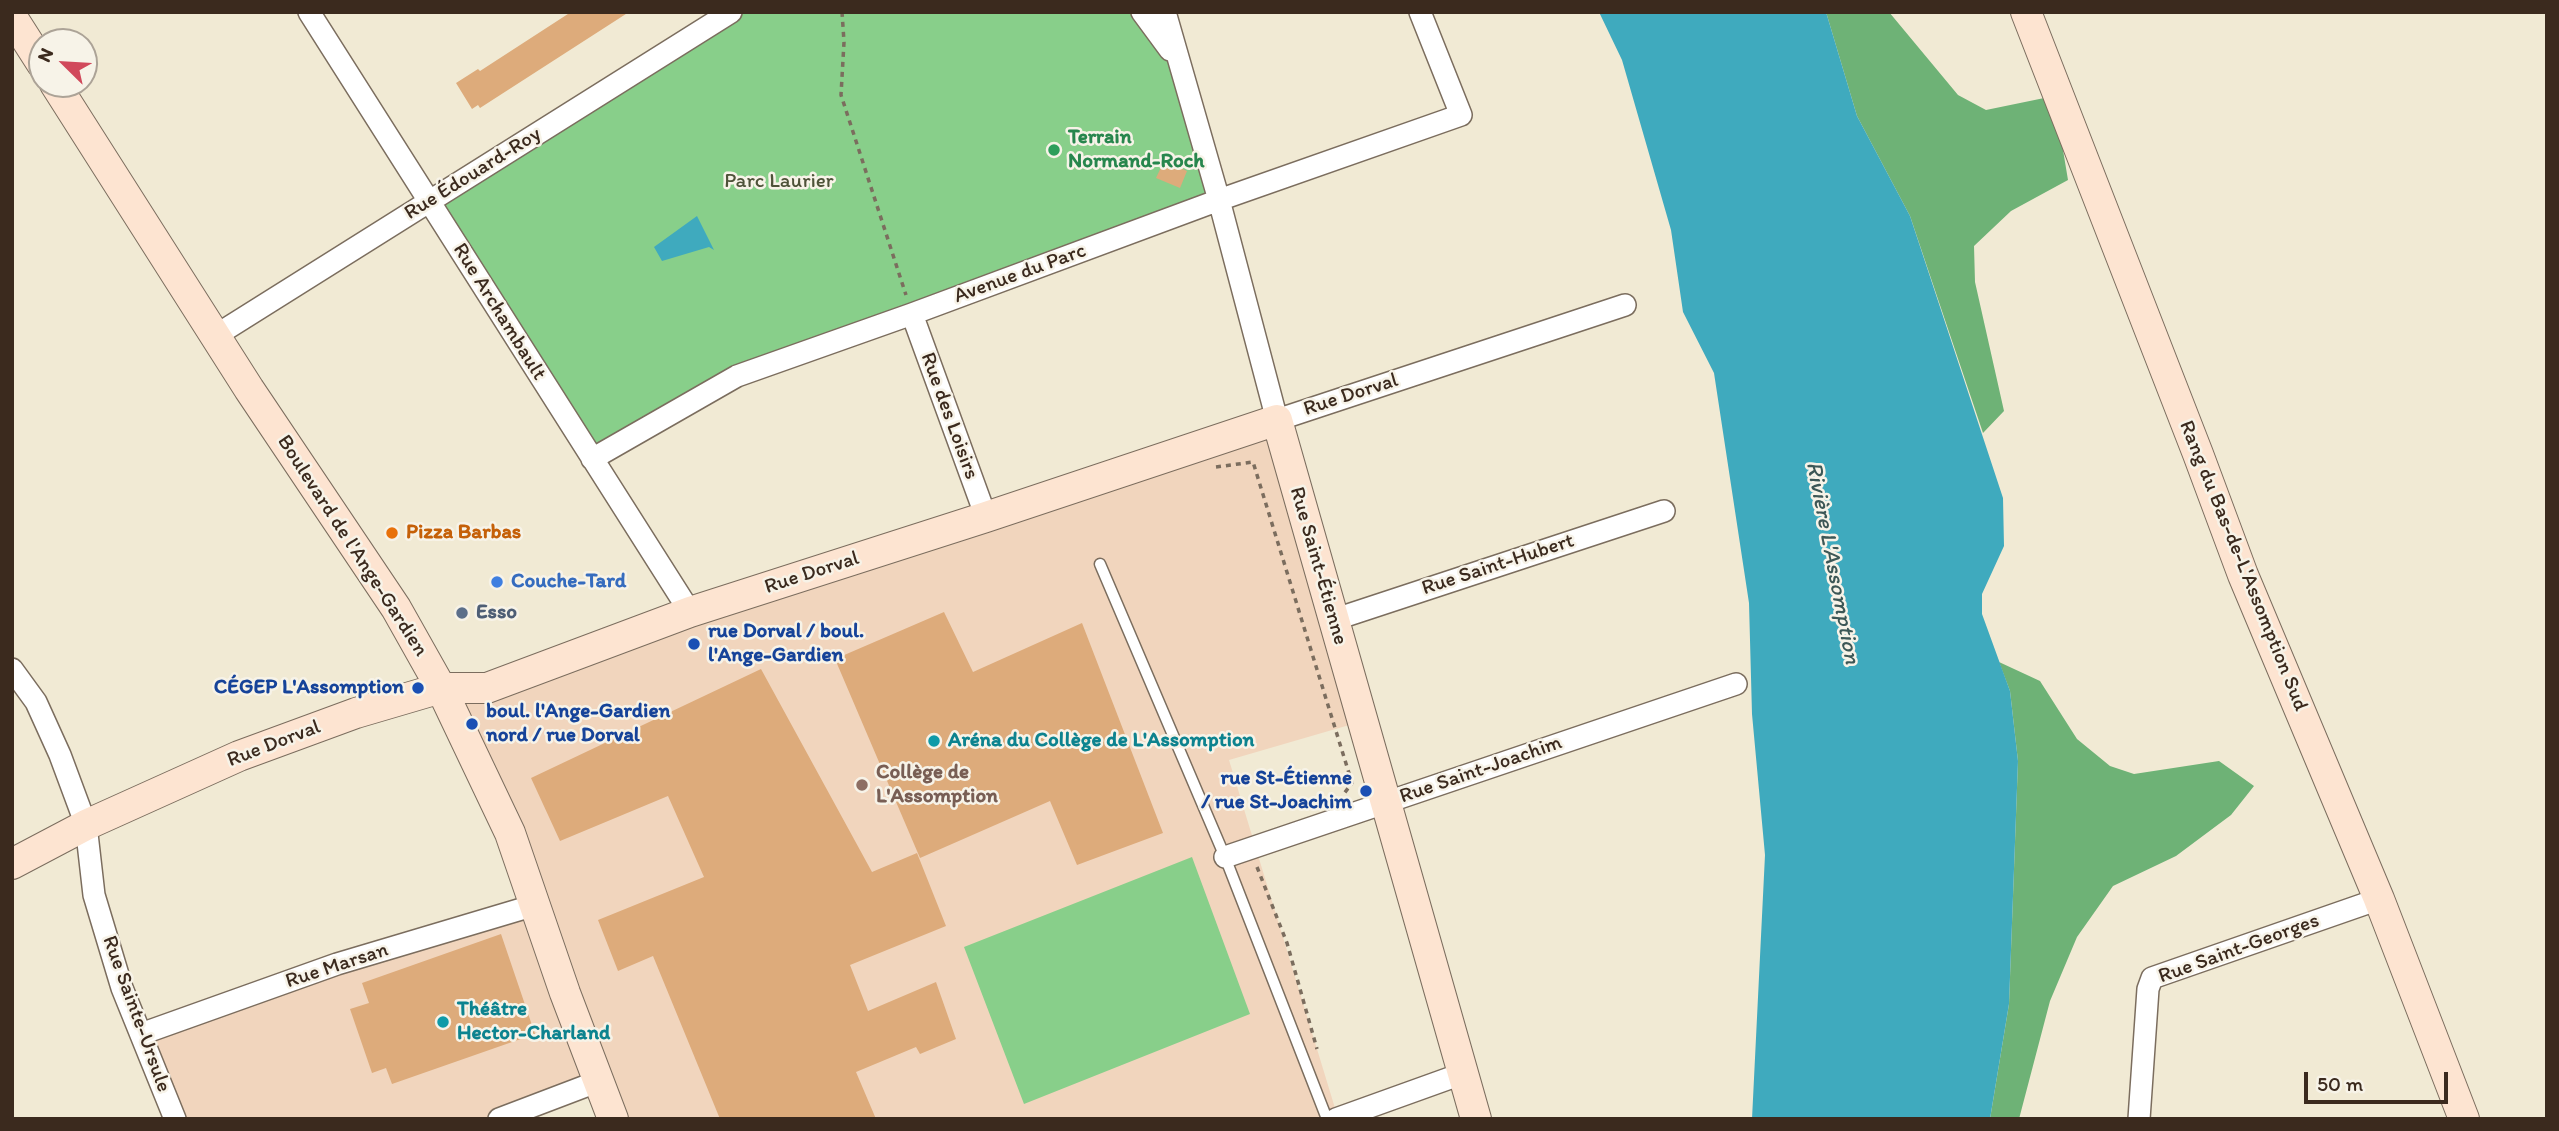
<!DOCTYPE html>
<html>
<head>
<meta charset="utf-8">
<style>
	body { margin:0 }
	#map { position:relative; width:2559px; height:1131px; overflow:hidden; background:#f1ead4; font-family:Itim,sans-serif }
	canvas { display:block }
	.frame { position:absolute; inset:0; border:14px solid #3b2a1e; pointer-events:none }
	.north { position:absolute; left:28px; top:28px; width:70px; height:70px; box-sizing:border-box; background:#f7f3e8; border:2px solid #aca397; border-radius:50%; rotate:294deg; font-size:19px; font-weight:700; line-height:28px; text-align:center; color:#3b2a1e }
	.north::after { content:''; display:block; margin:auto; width:24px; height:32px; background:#d1495b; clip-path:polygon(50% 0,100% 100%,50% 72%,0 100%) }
	.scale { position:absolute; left:2304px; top:1072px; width:144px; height:32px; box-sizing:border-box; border:4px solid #3b2a1e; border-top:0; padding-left:9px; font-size:21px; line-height:24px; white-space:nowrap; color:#3b2a1e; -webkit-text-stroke:5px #f7f3e8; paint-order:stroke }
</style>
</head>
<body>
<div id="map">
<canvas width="2559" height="1131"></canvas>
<div class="frame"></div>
<div class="north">N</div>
<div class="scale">50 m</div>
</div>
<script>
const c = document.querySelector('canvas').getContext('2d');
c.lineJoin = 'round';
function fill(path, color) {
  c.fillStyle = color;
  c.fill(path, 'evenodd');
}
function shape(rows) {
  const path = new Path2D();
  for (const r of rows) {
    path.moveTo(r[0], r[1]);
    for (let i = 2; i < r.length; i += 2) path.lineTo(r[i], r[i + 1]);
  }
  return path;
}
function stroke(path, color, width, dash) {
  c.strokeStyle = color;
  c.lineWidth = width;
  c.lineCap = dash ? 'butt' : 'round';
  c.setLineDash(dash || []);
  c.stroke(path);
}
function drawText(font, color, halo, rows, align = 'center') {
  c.font = font + ' Itim,sans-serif';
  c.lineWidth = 5;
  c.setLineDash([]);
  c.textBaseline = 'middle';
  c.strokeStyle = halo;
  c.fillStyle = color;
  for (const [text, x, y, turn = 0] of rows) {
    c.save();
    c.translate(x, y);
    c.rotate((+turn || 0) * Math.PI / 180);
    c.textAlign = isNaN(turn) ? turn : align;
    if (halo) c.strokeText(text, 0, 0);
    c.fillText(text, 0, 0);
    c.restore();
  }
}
const built = shape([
	[1277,420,1363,721,1229,760,1338,1118,613,1119,598,1081,499,1119,175,1119,141,1034,535,905,441,688]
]);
const green = shape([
	[731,12,1165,12,1219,200,737,376,592,459,429,201],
	[1192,857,1250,1014,1024,1104,964,947]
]);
const forest = shape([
	[1826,12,1889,12,1958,95,1986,110,2054,96,2068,180,2011,211,1974,246,1975,282,2004,411,1983,433,1910,216,1857,116],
	[1999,662,2040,681,2077,739,2110,766,2134,774,2219,761,2254,786,2231,815,2176,856,2113,886,2077,937,2050,1001,2019,1119,1990,1119,2009,1004,2018,761,2010,691]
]);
const water = shape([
	[1599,12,1826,12,1857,116,1910,216,2003,498,2004,546,1982,594,1982,614,2010,691,2018,761,2009,1004,1990,1119,1752,1119,1765,855,1752,714,1749,603,1714,373,1683,312,1671,230,1622,60],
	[697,216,714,250,709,247,662,261,654,247]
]);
const building = shape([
	[571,12,629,12,480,108,478,105,472,109,456,83,478,69,480,71],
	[1164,161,1187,171,1180,188,1156,178],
	[944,612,973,672,1082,623,1163,833,1077,865,1050,801,920,858,835,659],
	[761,669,872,872,917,853,946,926,850,965,868,1011,936,982,956,1039,920,1054,916,1047,856,1072,876,1119,720,1119,653,956,618,971,598,920,704,877,668,796,560,841,531,778],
	[501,934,535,1034,392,1084,386,1068,372,1073,350,1009,369,1003,362,983]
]);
const path = shape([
	[842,12,844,42,841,95,906,295],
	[1216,467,1253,462,1352,783,1343,795],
	[1257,867,1287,943,1317,1049]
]);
const lane = shape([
	[1100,564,1225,857,1327,1119]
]);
const street = shape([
	[309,12,690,612],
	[1142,12,1170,50],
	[1165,12,1219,200,1277,420,1625,305],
	[912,314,986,517],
	[215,336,731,12],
	[592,459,737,376,912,314,1219,200,1461,115,1420,12],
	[1333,620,1664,511],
	[12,669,36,702,60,755,86,825,94,895,122,988,175,1119],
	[1225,857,1736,684],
	[141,1034,337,964,535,905],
	[499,1119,599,1081],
	[1336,1119,1464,1073],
	[2139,1119,2148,989,2152,978,2379,899]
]);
const secondary = shape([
	[2026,12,2198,454,2243,575,2379,899,2464,1119],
	[12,17,42,64],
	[55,84,249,389,396,608,441,688,510,833,565,993,613,1119],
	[12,864,86,825,239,756,356,713,441,688,487,688,690,612,986,517,1277,420,1476,1119]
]);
const markers = [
	[1054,150,7,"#2e9e5b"],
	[392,533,7,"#e8710a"],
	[497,582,7,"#3f7fe0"],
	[462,613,7,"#5c6f8a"],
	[694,644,7,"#1a4fb4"],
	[418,688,7,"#1a4fb4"],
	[472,724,7,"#1a4fb4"],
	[934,741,7,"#0f9aa8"],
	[862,785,7,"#8d6e63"],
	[1366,791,7,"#1a4fb4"],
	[443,1022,7,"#0f9aa8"]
];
const leisureNames = [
	["Terrain",1068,138],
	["Normand-Roch",1068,162]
];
const streetNames = [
	["Rue Édouard-Roy",473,174,-32],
	["Avenue du Parc",1020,274,-20],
	["Rue Archambault",499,312,58],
	["Rue Dorval",1351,395,-18],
	["Rue des Loisirs",949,416,70],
	["Boulevard de l'Ange-Gardien",352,546,57],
	["Rue Saint-Hubert",1498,565,-18],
	["Rue Saint-Étienne",1318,566,74],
	["Rang du Bas-de-L'Assomption Sud",2243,566,68],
	["Rue Dorval",812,573,-18],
	["Rue Dorval",274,744,-21],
	["Rue Saint-Joachim",1481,770,-19],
	["Rue Saint-Georges",2239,949,-20],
	["Rue Marsan",337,966,-18],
	["Rue Sainte-Ursule",136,1014,70]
];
const parkNames = [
	["Parc Laurier",779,182]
];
const foodNames = [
	["Pizza Barbas",406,533]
];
const shopNames = [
	["Couche-Tard",511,582]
];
const serviceNames = [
	["Esso",476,613]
];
const transitNames = [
	["rue Dorval / boul.",708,632],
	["l'Ange-Gardien",708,656],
	["CÉGEP L'Assomption",404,688,"right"],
	["boul. l'Ange-Gardien",486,712],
	["nord / rue Dorval",486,736],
	["rue St-Étienne",1352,779,"right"],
	["/ rue St-Joachim",1352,803,"right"]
];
const cultureNames = [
	["Aréna du Collège de L'Assomption",948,741],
	["Théâtre",457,1010],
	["Hector-Charland",457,1034]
];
const educationNames = [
	["Collège de",876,773],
	["L'Assomption",876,797]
];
const waterNames = [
	["Rivière L'Assomption",1832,563,79]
];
fill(built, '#f1d5bd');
fill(green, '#88cf8a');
fill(forest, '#6eb276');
fill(water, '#3faabe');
fill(building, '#ddab7b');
stroke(lane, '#7b6d5e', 13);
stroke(street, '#7b6d5e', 24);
stroke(secondary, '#7b6d5e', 32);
stroke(path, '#7b6d5e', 3.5, [5, 5]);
stroke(lane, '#fff', 10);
stroke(street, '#fff', 21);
stroke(secondary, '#fde4d1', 30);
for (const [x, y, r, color] of markers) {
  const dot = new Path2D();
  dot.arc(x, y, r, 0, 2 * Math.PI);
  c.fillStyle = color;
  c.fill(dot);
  stroke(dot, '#f7f3e8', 2.5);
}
drawText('bold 21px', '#27864d', '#f7f3e8', leisureNames, 'left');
drawText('21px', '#3b2a1e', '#f7f3e8', streetNames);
drawText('21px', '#4e5339', '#f7f3e8', parkNames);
drawText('bold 21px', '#c56008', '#f7f3e8', foodNames, 'left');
drawText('bold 21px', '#366cbe', '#f7f3e8', shopNames, 'left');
drawText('bold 21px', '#4e5e75', '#f7f3e8', serviceNames, 'left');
drawText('bold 21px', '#164399', '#f7f3e8', transitNames, 'left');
drawText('bold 21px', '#0d838f', '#f7f3e8', cultureNames, 'left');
drawText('bold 21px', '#785e54', '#f7f3e8', educationNames, 'left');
drawText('italic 23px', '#3c5756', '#f7f3e8', waterNames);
</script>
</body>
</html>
